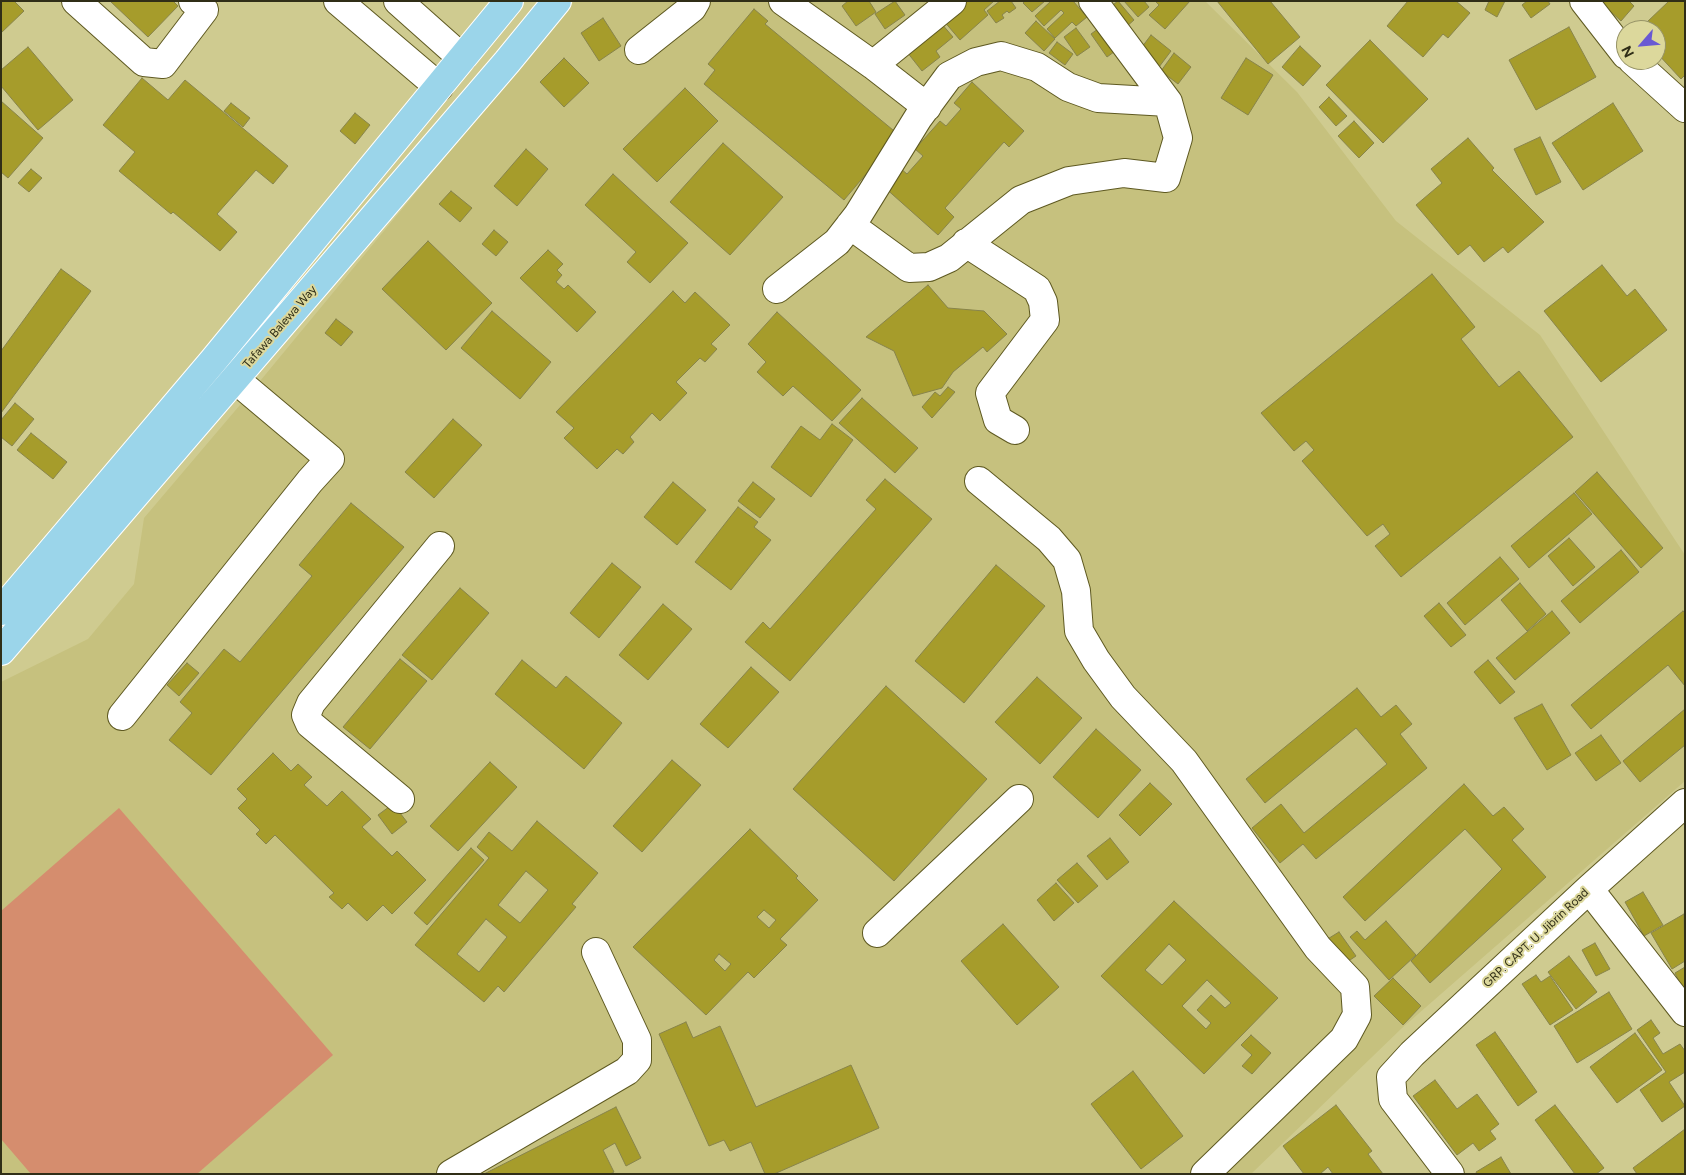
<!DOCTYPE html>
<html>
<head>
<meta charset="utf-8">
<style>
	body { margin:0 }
	#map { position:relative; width:1686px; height:1175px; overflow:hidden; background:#cfcb90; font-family:Figtree,sans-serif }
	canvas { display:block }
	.frame { position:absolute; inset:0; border:2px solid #302e17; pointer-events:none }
	.north { position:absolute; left:1616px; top:20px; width:50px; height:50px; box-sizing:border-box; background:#dcd89c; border:1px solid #979467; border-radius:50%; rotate:243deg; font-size:14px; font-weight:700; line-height:20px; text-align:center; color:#302e17 }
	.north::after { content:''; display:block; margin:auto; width:18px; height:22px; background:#6959d3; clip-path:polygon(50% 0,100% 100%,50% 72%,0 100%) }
</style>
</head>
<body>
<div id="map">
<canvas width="1686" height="1175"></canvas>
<div class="frame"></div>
<div class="north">N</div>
</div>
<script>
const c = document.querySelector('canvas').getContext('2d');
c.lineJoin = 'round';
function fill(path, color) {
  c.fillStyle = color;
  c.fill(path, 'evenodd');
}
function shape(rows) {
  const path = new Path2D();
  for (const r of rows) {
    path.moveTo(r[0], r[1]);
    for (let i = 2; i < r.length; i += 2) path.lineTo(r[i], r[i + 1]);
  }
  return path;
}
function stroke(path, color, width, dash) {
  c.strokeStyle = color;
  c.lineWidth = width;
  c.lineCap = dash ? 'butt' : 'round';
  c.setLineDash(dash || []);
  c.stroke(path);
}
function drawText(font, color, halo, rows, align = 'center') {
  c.font = font + ' Figtree,sans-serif';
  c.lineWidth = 4;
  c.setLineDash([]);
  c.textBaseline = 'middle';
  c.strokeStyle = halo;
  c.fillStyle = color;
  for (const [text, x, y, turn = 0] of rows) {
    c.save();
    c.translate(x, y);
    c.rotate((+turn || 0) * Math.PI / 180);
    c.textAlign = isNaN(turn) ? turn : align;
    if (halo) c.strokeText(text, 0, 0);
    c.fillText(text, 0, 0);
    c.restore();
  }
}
const built = shape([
	[574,1,1205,1,1297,92,1396,221,1540,335,1685,555,1685,781,1402,1028,1251,1174,1,1174,1,682,88,639,134,584,144,518,251,392]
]);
const green = shape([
	[119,808,333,1055,197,1174,31,1174,1,1139,1,911]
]);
const building = shape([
	[1,1,14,1,24,11,1,33,1,1],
	[110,1,173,1,178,6,148,37,110,1],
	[848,1,869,1,876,12,856,26,842,6,848,1],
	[895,1,905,15,885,29,875,14,895,1],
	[964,1,994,1,984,10,988,15,960,40,943,20,964,1],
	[1000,1,1011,1,1016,8,1009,13,1007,11,1002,15,1004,18,996,23,987,11,1000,1],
	[1025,1,1045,1,1032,12,1023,3,1025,1],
	[1051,1,1073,1,1087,17,1076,26,1072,22,1055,38,1047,29,1064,13,1061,10,1044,26,1035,16,1051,1],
	[1118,1,1134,20,1126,27,1109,8,1118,1],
	[1124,1,1144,1,1149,7,1138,17,1124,1],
	[1155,1,1190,1,1165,29,1149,15,1159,5,1155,1],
	[1217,1,1270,1,1300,37,1268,64,1217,1],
	[1408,1,1456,1,1470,13,1448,38,1443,34,1423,57,1387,26,1408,1],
	[1489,1,1505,1,1497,17,1485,10,1489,1],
	[1527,1,1548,1,1550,4,1531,18,1522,5,1527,1],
	[1599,1,1629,1,1634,6,1621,21,1599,1],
	[1669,1,1685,1,1685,75,1681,79,1656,52,1656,30,1652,30,1646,23,1669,1],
	[754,9,768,21,765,24,899,135,844,200,704,84,715,70,708,64,754,9],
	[603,18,621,46,599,61,581,33,603,18],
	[1036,21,1055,39,1044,51,1025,33,1036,21],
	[941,23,953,37,936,51,940,57,922,71,907,52,941,23],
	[1102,26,1118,49,1107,57,1091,34,1102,26],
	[1569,27,1596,77,1536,110,1509,60,1569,27],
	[1076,28,1090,47,1077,56,1064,37,1076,28],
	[1151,35,1171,51,1159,67,1139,51,1151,35],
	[1370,40,1428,99,1383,143,1326,85,1370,40],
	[1057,42,1073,54,1065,65,1049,53,1057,42],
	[1300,46,1321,66,1303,86,1282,67,1300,46],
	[28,47,73,100,38,130,1,86,1,70,28,47],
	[1174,53,1191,67,1178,84,1161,71,1174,53],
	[564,58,589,83,564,107,540,82,564,58],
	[1246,58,1273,75,1248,115,1221,98,1246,58],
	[142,78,168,100,185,80,288,166,273,184,256,170,217,214,237,232,220,251,173,212,171,214,119,171,135,152,103,125,142,78],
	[972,82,1024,131,1009,147,1004,142,945,208,954,217,938,235,883,186,900,168,907,174,923,156,915,149,940,121,946,126,961,109,954,103,972,82],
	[685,88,718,121,657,182,623,149,685,88],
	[1329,97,1347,116,1336,126,1319,107,1329,97],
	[1,101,43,138,8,178,1,172,1,101],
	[231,103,250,118,243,127,224,111,231,103],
	[1613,103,1643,151,1583,190,1552,143,1613,103],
	[355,113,370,125,355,144,340,131,355,113],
	[1354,121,1374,143,1359,158,1338,136,1354,121],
	[1540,137,1561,182,1536,195,1514,149,1540,137],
	[1468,138,1494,168,1492,170,1544,222,1508,253,1503,247,1484,262,1470,245,1458,255,1416,205,1442,183,1431,169,1468,138],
	[723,143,783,197,730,255,670,202,723,143],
	[526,149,548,169,517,206,494,186,526,149],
	[31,169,42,178,29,192,18,183,31,169],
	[613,174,688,243,650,283,627,262,636,252,585,205,613,174],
	[451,191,472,208,460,222,439,204,451,191],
	[494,230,508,242,496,256,482,244,494,230],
	[428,241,492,303,446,350,382,289,428,241],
	[548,250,563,264,557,270,562,275,556,282,564,289,568,285,596,312,577,332,520,278,548,250],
	[1602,265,1627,296,1635,289,1667,330,1601,382,1544,311,1602,265],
	[61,269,91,291,1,413,1,351,61,269],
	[1432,274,1475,327,1461,339,1499,387,1519,371,1573,437,1401,577,1375,546,1390,534,1383,524,1367,536,1302,461,1314,450,1306,441,1294,451,1261,413,1432,274],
	[928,285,948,308,984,311,1007,334,987,352,983,347,953,372,942,388,913,396,894,351,866,337,928,285],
	[673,291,685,303,695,292,730,325,711,344,717,349,705,362,700,358,676,382,687,393,660,421,652,413,630,437,634,442,623,454,617,449,597,469,564,438,574,428,556,412,673,291],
	[492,311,551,362,520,399,461,348,492,311],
	[777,312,861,390,832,421,793,386,783,396,757,372,766,362,748,344,777,312],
	[336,319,353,332,341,346,325,333,336,319],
	[948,387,955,392,932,418,922,407,935,392,940,396,948,387],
	[862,398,918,448,895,473,839,423,862,398],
	[15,403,34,419,12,446,1,437,1,420,15,403],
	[453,419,482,445,434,498,405,472,453,419],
	[832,424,853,440,811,497,771,467,801,426,820,440,832,424],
	[31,433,67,462,53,479,17,450,31,433],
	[1597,472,1663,548,1641,568,1575,492,1597,472],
	[885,479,932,519,790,681,745,642,763,622,770,629,876,509,866,500,885,479],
	[673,482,706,510,677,545,644,517,673,482],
	[753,482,775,499,760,518,738,501,753,482],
	[1574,493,1592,514,1529,568,1511,546,1574,493],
	[351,503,404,547,211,775,169,740,192,713,180,702,224,649,240,662,312,576,299,565,351,503],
	[738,507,758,522,754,527,771,540,731,590,695,562,738,507],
	[1569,538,1595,567,1573,586,1548,556,1569,538],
	[1621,550,1639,572,1580,623,1561,601,1621,550],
	[1500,557,1519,579,1465,625,1447,603,1500,557],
	[612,563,641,587,599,638,570,613,612,563],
	[996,565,1045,606,964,703,915,661,996,565],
	[1520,583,1546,614,1527,631,1501,600,1520,583],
	[460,588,489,613,432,680,402,655,460,588],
	[1439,603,1466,635,1451,647,1424,616,1439,603],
	[663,604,692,629,648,680,619,655,663,604],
	[1552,611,1570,633,1515,680,1496,658,1552,611],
	[1683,611,1685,613,1685,686,1668,665,1591,729,1571,705,1683,611],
	[400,659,427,681,370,749,343,727,400,659],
	[522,660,556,688,566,676,622,723,584,769,495,694,522,660],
	[1488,660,1515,692,1500,704,1474,672,1488,660],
	[187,663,199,673,179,696,167,685,187,663],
	[751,667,779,692,728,748,700,724,751,667],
	[1037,677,1082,718,1040,764,995,722,1037,677],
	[886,686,987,779,894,881,793,789,886,686],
	[1357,688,1381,717,1396,705,1412,724,1400,734,1427,768,1316,859,1303,844,1280,863,1252,828,1281,804,1304,833,1387,764,1356,728,1265,803,1246,779,1357,688],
	[1542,704,1571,755,1547,770,1514,718,1542,704],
	[1685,709,1685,745,1640,782,1623,761,1685,709],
	[1096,729,1141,770,1098,818,1053,777,1096,729],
	[1601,735,1621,763,1596,781,1575,753,1601,735],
	[273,753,291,771,298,764,312,777,304,785,327,806,342,791,371,819,362,827,392,856,397,851,426,880,392,914,383,905,367,921,348,903,342,909,329,897,334,893,275,835,266,844,256,834,260,830,238,808,247,799,237,789,273,753],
	[672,760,701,785,642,852,613,826,672,760],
	[490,762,517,787,458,851,430,826,490,762],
	[1150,783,1172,804,1140,836,1119,815,1150,783],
	[1464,784,1493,816,1504,807,1524,829,1512,840,1546,877,1430,983,1411,961,1502,869,1465,829,1365,921,1343,897,1464,784],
	[393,804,407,822,392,834,378,815,393,804],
	[537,821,598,873,572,904,576,907,504,992,498,986,484,1002,415,945,489,858,477,847,489,832,512,851,537,821],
	[526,871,548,890,520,923,498,905,526,871],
	[486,919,507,937,479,972,457,954,486,919],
	[750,829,798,876,796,878,818,900,780,939,787,945,754,978,748,972,706,1015,633,947,750,829],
	[764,910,776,920,769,928,757,917,764,910],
	[719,954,731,964,725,971,714,960,719,954],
	[1110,838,1129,862,1107,880,1087,856,1110,838],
	[471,848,484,860,427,925,414,913,471,848],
	[1077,863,1098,886,1078,903,1057,880,1077,863],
	[1056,883,1074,903,1054,921,1037,900,1056,883],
	[1643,892,1663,925,1644,936,1625,902,1643,892],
	[1174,901,1278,998,1204,1074,1101,976,1174,901],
	[1169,944,1186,960,1162,985,1145,970,1169,944],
	[1207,980,1231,1003,1225,1008,1211,995,1197,1010,1211,1023,1206,1029,1182,1006,1207,980],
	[1684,914,1685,961,1672,969,1651,933,1684,914],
	[1386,921,1416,955,1389,980,1350,937,1357,931,1365,940,1386,921],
	[1003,924,1059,987,1017,1025,961,961,1003,924],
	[1339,932,1356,956,1344,964,1326,940,1339,932],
	[1595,943,1610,969,1596,976,1582,950,1595,943],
	[1569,956,1597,992,1576,1009,1548,972,1569,956],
	[1685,967,1685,991,1684,991,1675,973,1685,967],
	[1536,975,1541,982,1550,976,1573,1010,1550,1025,1522,984,1536,975],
	[1393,978,1421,1006,1403,1025,1374,996,1393,978],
	[1609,992,1632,1029,1577,1063,1554,1026,1609,992],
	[1651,1020,1660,1033,1653,1038,1663,1054,1680,1044,1685,1051,1685,1072,1669,1082,1685,1106,1662,1122,1640,1090,1666,1072,1637,1030,1651,1020],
	[686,1022,693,1038,720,1026,756,1107,851,1065,879,1128,774,1174,765,1174,751,1142,730,1151,724,1140,709,1146,659,1034,686,1022],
	[1495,1032,1537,1092,1518,1106,1476,1045,1495,1032],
	[1635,1033,1662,1070,1617,1103,1590,1067,1635,1033],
	[1251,1035,1271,1053,1252,1074,1242,1066,1252,1055,1241,1045,1251,1035],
	[1133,1071,1183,1136,1141,1169,1091,1104,1133,1071],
	[1435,1080,1457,1109,1477,1094,1499,1124,1490,1131,1496,1139,1479,1151,1473,1143,1457,1155,1413,1096,1435,1080],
	[1336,1105,1372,1151,1368,1154,1383,1174,1333,1174,1328,1167,1320,1174,1304,1174,1283,1146,1336,1105],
	[1555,1105,1604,1168,1596,1174,1575,1174,1535,1120,1555,1105],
	[616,1107,641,1158,626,1166,615,1143,603,1150,614,1172,610,1174,484,1174,616,1107],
	[1685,1129,1685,1174,1637,1174,1633,1168,1685,1129],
	[1501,1157,1511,1174,1477,1174,1476,1172,1501,1157]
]);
const minor = shape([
	[76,1,144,62,163,64,204,10,193,1],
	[338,1,439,87],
	[398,1,462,58],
	[783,1,873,65,952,1],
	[1584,1,1626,55],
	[639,50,692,8,696,1],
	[1632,60,1685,108],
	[873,65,927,107],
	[850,225,909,268,929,267,949,258,1021,200,1069,181,1124,173,1166,178,1178,138,1168,102,1093,1],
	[966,243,1037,289,1043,302,1045,320,990,393,998,420,1015,430],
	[777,289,837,242,858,215,918,118,949,76,976,62,1001,56,1037,67,1068,87,1098,98,1168,102],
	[979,481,1049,539,1067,560,1076,591,1079,631,1096,660,1123,697,1184,761,1318,948,1355,987,1357,1015,1344,1039,1205,1174],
	[122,716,310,481,330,459,217,364],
	[400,799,310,724,306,715,311,703,440,546],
	[1589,889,1685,1012],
	[877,933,1019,799],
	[451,1174,627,1071,637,1060,637,1040,596,952],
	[1450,1174,1393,1099,1391,1077,1412,1054,1589,889,1685,803]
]);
const major = shape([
	[1,611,213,361,509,1],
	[1,651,507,62,557,1]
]);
const streetNames = [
	["Tafawa Balewa Way",280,327,-49],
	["GRP. CAPT. U. Jibrin Road",1536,938,-43]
];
fill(built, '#c6c17e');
fill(green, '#d58d6e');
fill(building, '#a69c2b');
stroke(building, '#88844b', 1);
stroke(minor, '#5e5921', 30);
stroke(major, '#fff', 30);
stroke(minor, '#fff', 28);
stroke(major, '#9bd5ea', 28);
drawText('12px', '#302e17', '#dcd89c', streetNames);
</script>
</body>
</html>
